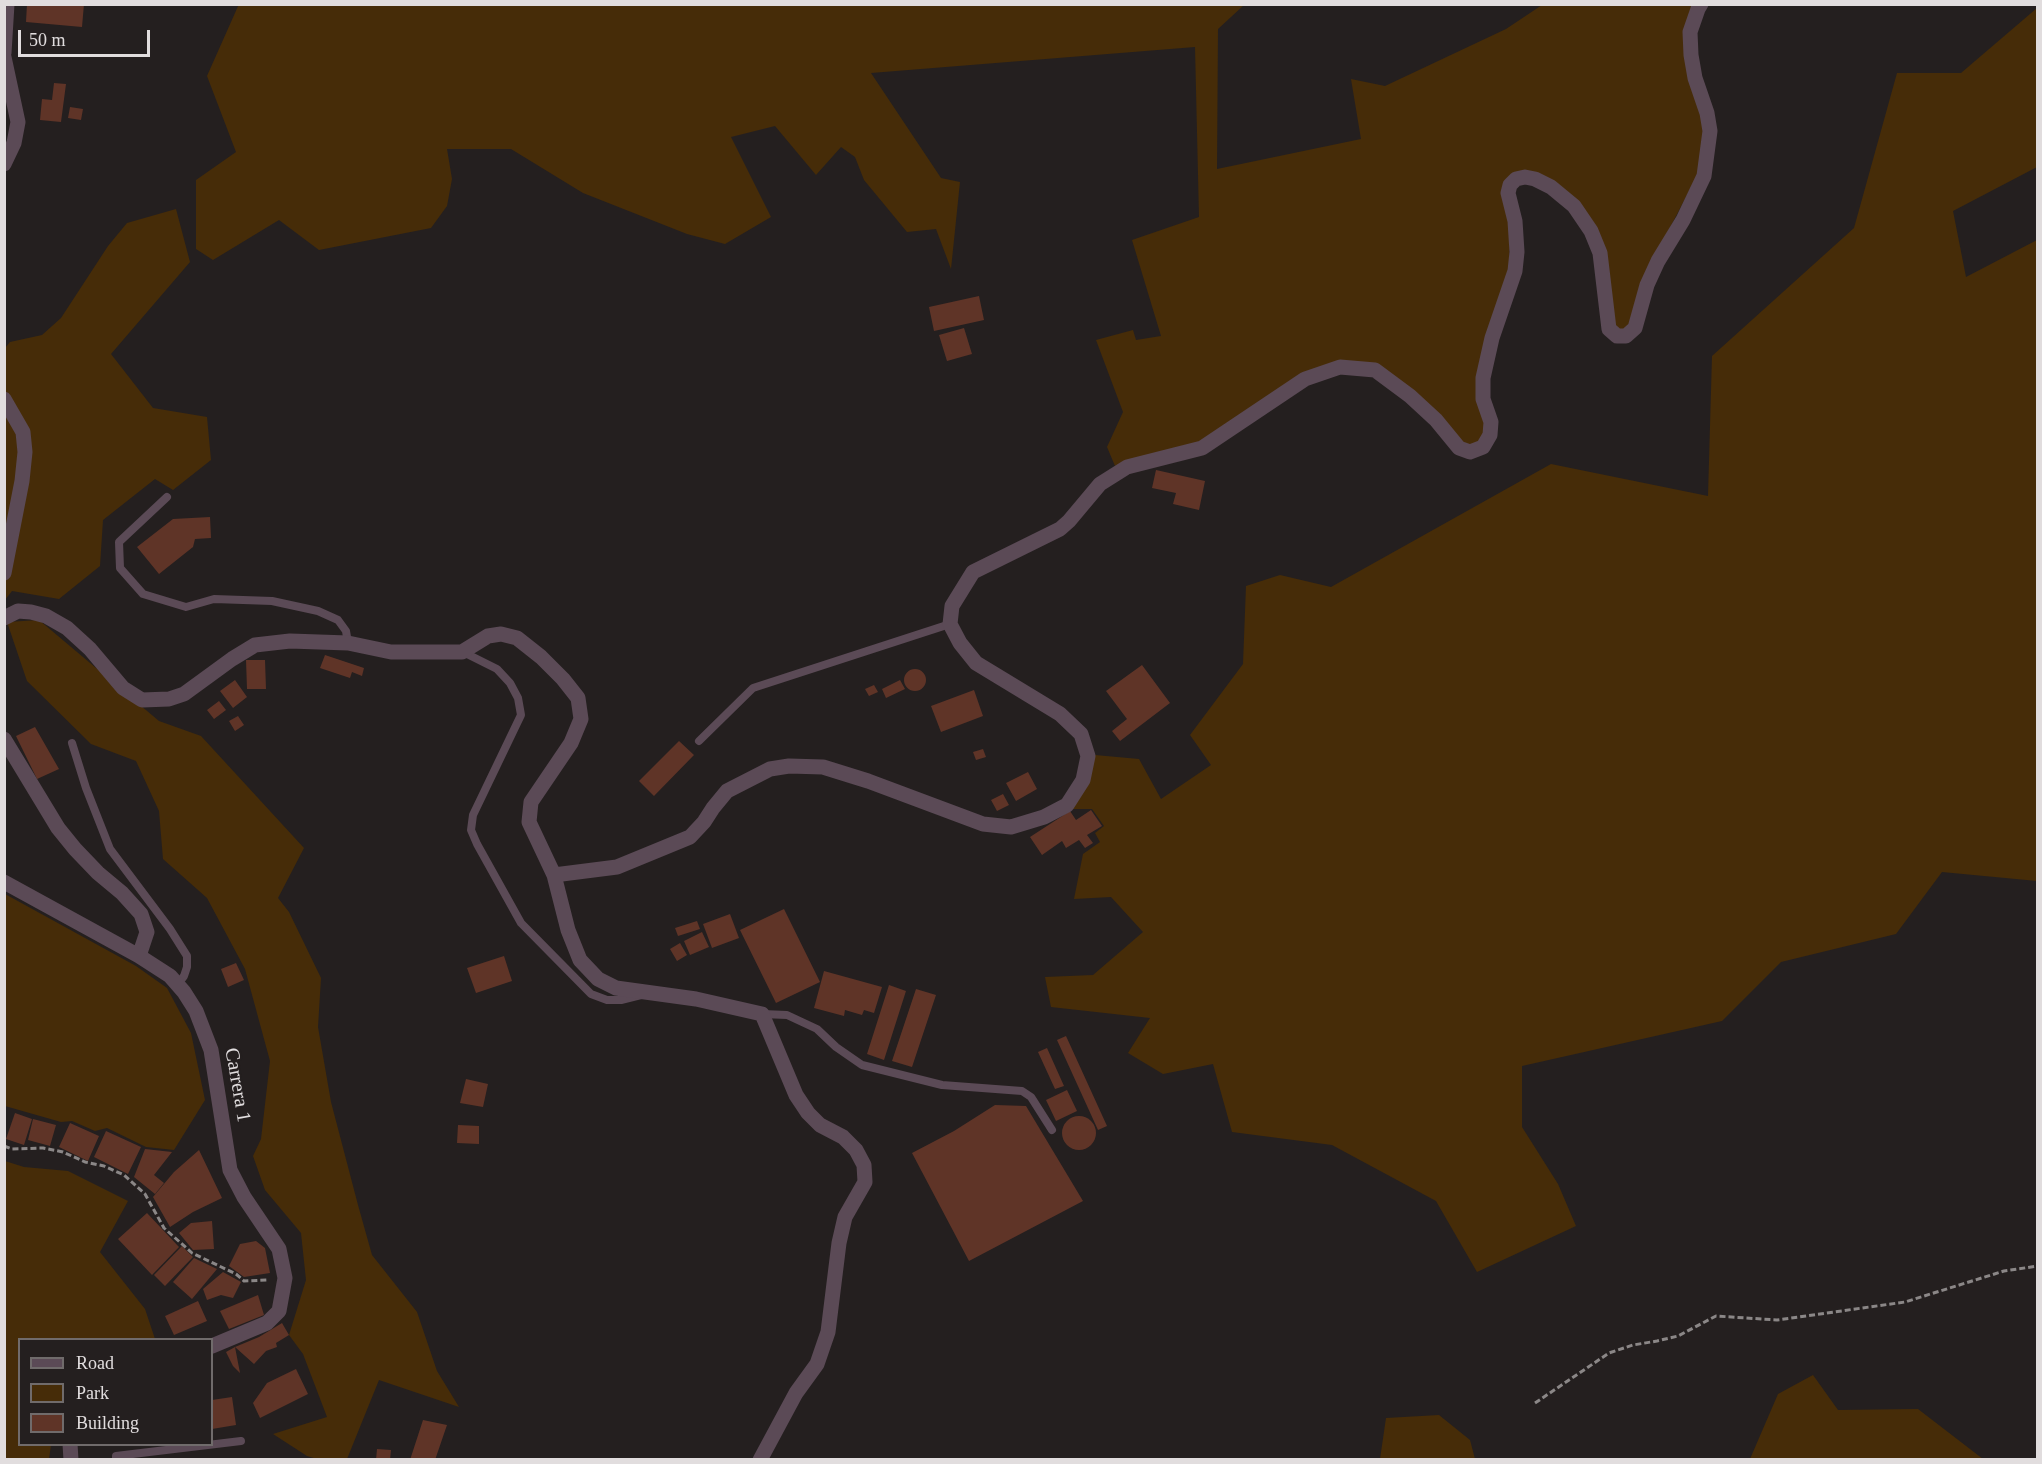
<!DOCTYPE html>
<html>
<head>
<meta charset="utf-8">
<style>
	body { margin:0 }
	#map { position:relative; width:2042px; height:1464px; overflow:hidden; background:#241f1f; font-family:Georgia,serif }
	canvas { display:block }
	.frame { position:absolute; inset:0; border:6px solid #e1ddde; pointer-events:none }
	.legend { position:absolute; left:18px; top:1338px; width:195px; height:108px; box-sizing:border-box; background:#241f1f; border:2px solid #706b6b; margin:0; padding:8px 10px; list-style:none; font-size:18px; color:#e1ddde }
	.legend li { display:flex; align-items:center; gap:12px; height:30px }
	.legend b { width:30px; border:2px solid #706b6b }
	.scale { position:absolute; left:18px; top:30px; width:132px; height:27px; box-sizing:border-box; border:3px solid #e1ddde; border-top:0; padding-left:8px; font-size:18px; line-height:21px; white-space:nowrap; color:#e1ddde; -webkit-text-stroke:4px #241f1f; paint-order:stroke }
</style>
</head>
<body>
<div id="map">
<canvas width="2042" height="1464"></canvas>
<div class="frame"></div>
<ul class="legend">
<li><b style="height:8px;background:#5b4a56"></b>Road</li>
<li><b style="height:16px;background:#462c08"></b>Park</li>
<li><b style="height:16px;background:#5f3427"></b>Building</li>
</ul>
<div class="scale">50 m</div>
</div>
<script>
const c = document.querySelector('canvas').getContext('2d');
c.lineJoin = 'round';
function fill(path, color) {
  c.fillStyle = color;
  c.fill(path, 'evenodd');
}
function shape(rows) {
  const path = new Path2D();
  for (const r of rows) {
    if (r.length === 3) {
      path.moveTo(r[0] + r[2], r[1]);
      path.arc(r[0], r[1], r[2], 0, 2 * Math.PI);
      continue;
    }
    path.moveTo(r[0], r[1]);
    for (let i = 2; i < r.length; i += 2) path.lineTo(r[i], r[i + 1]);
  }
  return path;
}
function stroke(path, color, width, dash) {
  c.strokeStyle = color;
  c.lineWidth = width;
  c.lineCap = dash ? 'butt' : 'round';
  c.setLineDash(dash || []);
  c.stroke(path);
}
function drawText(font, color, halo, rows, align = 'center') {
  c.font = font + ' Georgia,serif';
  c.lineWidth = 4.5;
  c.setLineDash([]);
  c.textBaseline = 'middle';
  c.strokeStyle = halo;
  c.fillStyle = color;
  for (const [text, x, y, turn = 0] of rows) {
    c.save();
    c.translate(x, y);
    c.rotate((+turn || 0) * Math.PI / 180);
    c.textAlign = isNaN(turn) ? turn : align;
    if (halo) c.strokeText(text, 0, 0);
    c.fillText(text, 0, 0);
    c.restore();
  }
}
const green = shape([
	[239,4,1244,5,1218,29,1217,169,1361,139,1351,79,1385,86,1506,29,1542,5,1693,5,1701,113,1704,132,1698,174,1642,281,1629,325,1624,329,1619,329,1615,325,1578,201,1512,173,1509,271,1486,336,1485,423,1483,434,1478,442,1470,445,1463,442,1377,364,1340,360,1199,442,1115,466,1107,447,1123,412,1096,340,1133,330,1136,340,1161,336,1132,240,1199,217,1195,47,871,73,941,178,960,182,951,269,936,229,907,232,864,180,855,157,841,147,816,175,775,126,731,137,771,217,725,244,687,234,583,193,511,149,447,149,452,179,447,206,431,228,319,250,279,220,213,260,196,249,196,180,236,152,207,76],
	[2037,8,2037,167,1953,211,1966,277,2037,240,2037,881,1942,872,1896,934,1781,962,1722,1021,1522,1066,1522,1127,1558,1184,1576,1226,1477,1272,1436,1201,1332,1145,1232,1132,1213,1064,1163,1074,1128,1053,1150,1018,1051,1007,1045,977,1093,975,1143,932,1111,897,1074,899,1083,854,1100,842,1095,833,1104,826,1092,809,1072,809,1095,755,1139,759,1161,799,1211,765,1190,735,1243,664,1246,586,1280,575,1331,587,1551,464,1708,496,1712,356,1854,228,1897,73,1961,73],
	[176,209,190,262,111,354,153,408,207,417,211,460,173,490,155,479,103,520,100,566,59,599,12,591,5,600,5,348,10,342,42,335,61,318,108,246,127,223],
	[39,620,159,721,201,736,304,848,278,898,289,912,321,978,318,1027,331,1102,358,1205,372,1255,417,1312,437,1371,459,1407,379,1380,347,1459,317,1459,307,1456,273,1434,327,1417,303,1354,289,1335,306,1280,301,1233,265,1190,253,1156,261,1139,270,1061,245,969,207,898,163,859,159,811,136,761,91,744,27,681,7,622],
	[5,894,136,966,167,988,191,1033,205,1100,174,1150,146,1147,107,1128,95,1131,72,1121,61,1122,5,1106],
	[5,1161,24,1167,68,1171,128,1201,100,1252,145,1309,155,1339,20,1340,20,1444,51,1445,49,1459,5,1459],
	[1813,1375,1838,1410,1918,1409,1983,1459,1750,1459,1778,1394],
	[1439,1415,1470,1440,1475,1459,1380,1459,1386,1418]
]);
const building = shape([
	[27,4,84,4,82,27,26,22],
	[54,83,66,84,61,122,40,120,42,99,52,100],
	[70,107,83,109,81,120,68,118],
	[979,296,984,320,934,331,929,307],
	[964,328,972,354,947,361,939,335],
	[1156,470,1205,481,1199,510,1173,504,1176,493,1152,488],
	[210,517,211,538,195,539,193,547,159,574,137,547,173,519],
	[325,655,364,668,362,676,352,672,350,678,320,668],
	[246,660,265,660,266,689,247,689],
	[1142,665,1170,703,1120,741,1112,731,1127,719,1106,691],
	[915,680,11],
	[235,680,247,697,233,708,220,691],
	[900,680,905,689,886,698,882,689],
	[874,685,878,692,869,696,865,689],
	[974,690,983,716,941,732,931,706],
	[219,701,226,710,214,719,207,710],
	[238,716,244,725,235,731,229,721],
	[35,727,59,769,37,779,16,736],
	[679,741,694,755,654,796,639,781],
	[983,749,986,757,976,760,973,752],
	[1028,772,1037,789,1016,801,1006,783],
	[1003,794,1009,805,997,811,991,800],
	[1091,810,1102,826,1087,835,1093,843,1085,848,1079,840,1066,848,1062,841,1042,855,1030,837,1070,811,1076,820],
	[784,909,820,982,776,1003,740,930],
	[730,914,739,938,712,948,703,924],
	[697,921,700,929,678,936,675,928],
	[702,932,709,947,690,955,684,941],
	[680,943,687,955,677,961,670,949],
	[504,956,512,981,476,993,467,968],
	[236,963,244,980,228,987,221,969],
	[824,971,882,987,874,1013,864,1010,862,1015,845,1010,844,1016,814,1008],
	[889,985,906,991,884,1060,867,1054],
	[916,989,936,995,912,1067,892,1061],
	[1066,1036,1107,1126,1098,1130,1057,1040],
	[1047,1048,1064,1086,1055,1089,1038,1052],
	[466,1079,488,1084,483,1107,460,1103],
	[1067,1090,1077,1111,1056,1121,1046,1100],
	[995,1105,1026,1106,1083,1201,969,1261,912,1153,954,1131],
	[15,1113,32,1119,24,1145,6,1139],
	[1079,1133,17],
	[33,1119,56,1125,50,1146,28,1140],
	[70,1123,99,1136,88,1161,59,1147],
	[458,1125,479,1126,479,1144,457,1143],
	[106,1131,141,1147,128,1174,94,1157],
	[145,1149,172,1152,154,1175,164,1183,155,1194,134,1177],
	[199,1150,222,1198,193,1212,170,1227,153,1197,174,1172],
	[147,1213,179,1247,152,1275,118,1239],
	[212,1221,214,1249,193,1250,179,1233,191,1223],
	[256,1241,265,1248,270,1273,244,1277,229,1266,240,1244],
	[182,1246,193,1257,165,1286,154,1275],
	[194,1258,217,1269,192,1299,173,1282],
	[223,1272,241,1282,233,1298,221,1295,207,1300,203,1289],
	[258,1295,264,1315,229,1329,220,1311],
	[198,1301,207,1321,174,1335,165,1316],
	[282,1323,289,1335,276,1343,277,1347,266,1351,254,1364,235,1347,259,1337],
	[235,1347,240,1373,233,1366,226,1352],
	[296,1369,308,1394,260,1418,253,1403,267,1383],
	[232,1397,236,1425,212,1429,212,1400],
	[423,1420,447,1425,435,1460,410,1460],
	[377,1449,391,1450,390,1460,376,1460]
]);
const path = shape([
	[4,1146,12,1149,43,1148,63,1152,85,1162,104,1166,124,1175,145,1194,164,1228,192,1253,236,1274,244,1281,268,1280],
	[1535,1403,1609,1353,1633,1345,1657,1341,1678,1336,1716,1316,1777,1320,1905,1302,2004,1271,2038,1266]
]);
const lane = shape([
	[167,497,119,542,120,568,143,594,186,607,214,599,272,601,318,611,338,620,346,631,348,643],
	[463,652,497,669,510,683,518,698,521,715,473,815,471,830,477,844,521,923,591,994,607,1000,621,1000,641,995],
	[699,741,753,688,950,624],
	[72,743,86,788,110,849,170,929,187,956,187,967,184,976,178,984],
	[762,1014,787,1015,817,1029,836,1047,862,1065,942,1085,1022,1091,1031,1097,1052,1130],
	[116,1460,116,1456,241,1441]
]);
const street = shape([
	[4,53,7,4],
	[4,57,18,122,14,143,4,164],
	[4,399,23,432,25,452,22,481,4,573],
	[4,618,18,611,31,612,46,616,67,628,90,649,123,688,142,700,169,699,184,694,232,659,255,645,290,641,348,643,391,652,462,652,488,636,501,634,517,638,541,657,563,679,578,698,581,719,571,743,531,802,529,822,554,875,568,930,580,960,598,979,616,988,696,999,762,1014,796,1095,808,1113,820,1125,843,1137,856,1150,864,1165,865,1182,845,1217,839,1243,828,1332,817,1364,796,1393,760,1460],
	[4,739,58,828,75,849,98,873,122,893,141,914,147,932,139,956],
	[554,875,617,867,690,837,704,822,713,808,727,791,770,769,789,766,823,767,868,781,983,824,1011,827,1044,817,1067,805,1083,780,1088,756,1081,734,1060,714,976,663,960,643,950,624,952,606,973,572,1060,529,1069,521,1100,484,1127,467,1202,448,1305,379,1340,367,1375,370,1410,396,1436,420,1459,448,1470,452,1483,447,1490,435,1491,422,1483,399,1483,378,1492,338,1515,271,1517,252,1515,221,1508,193,1510,185,1516,179,1525,177,1535,179,1551,187,1574,206,1591,231,1600,253,1609,329,1617,336,1626,336,1635,328,1647,285,1658,261,1683,220,1704,176,1710,131,1707,113,1695,78,1691,55,1690,32,1698,9,1701,4],
	[4,882,139,956,170,976,184,992,196,1011,211,1050,230,1170,244,1197,279,1249,285,1278,279,1311,267,1323,212,1346],
	[70,1444,71,1460]
]);
const streetNames = [
	["Carrera 1",237,1085,80]
];
fill(green, '#462c08');
fill(building, '#5f3427');
stroke(path, '#8b8787', 3, [6, 3]);
stroke(lane, '#5b4a56', 8);
stroke(street, '#5b4a56', 15);
drawText('20px', '#e1ddde', '#241f1f', streetNames);
</script>
</body>
</html>
